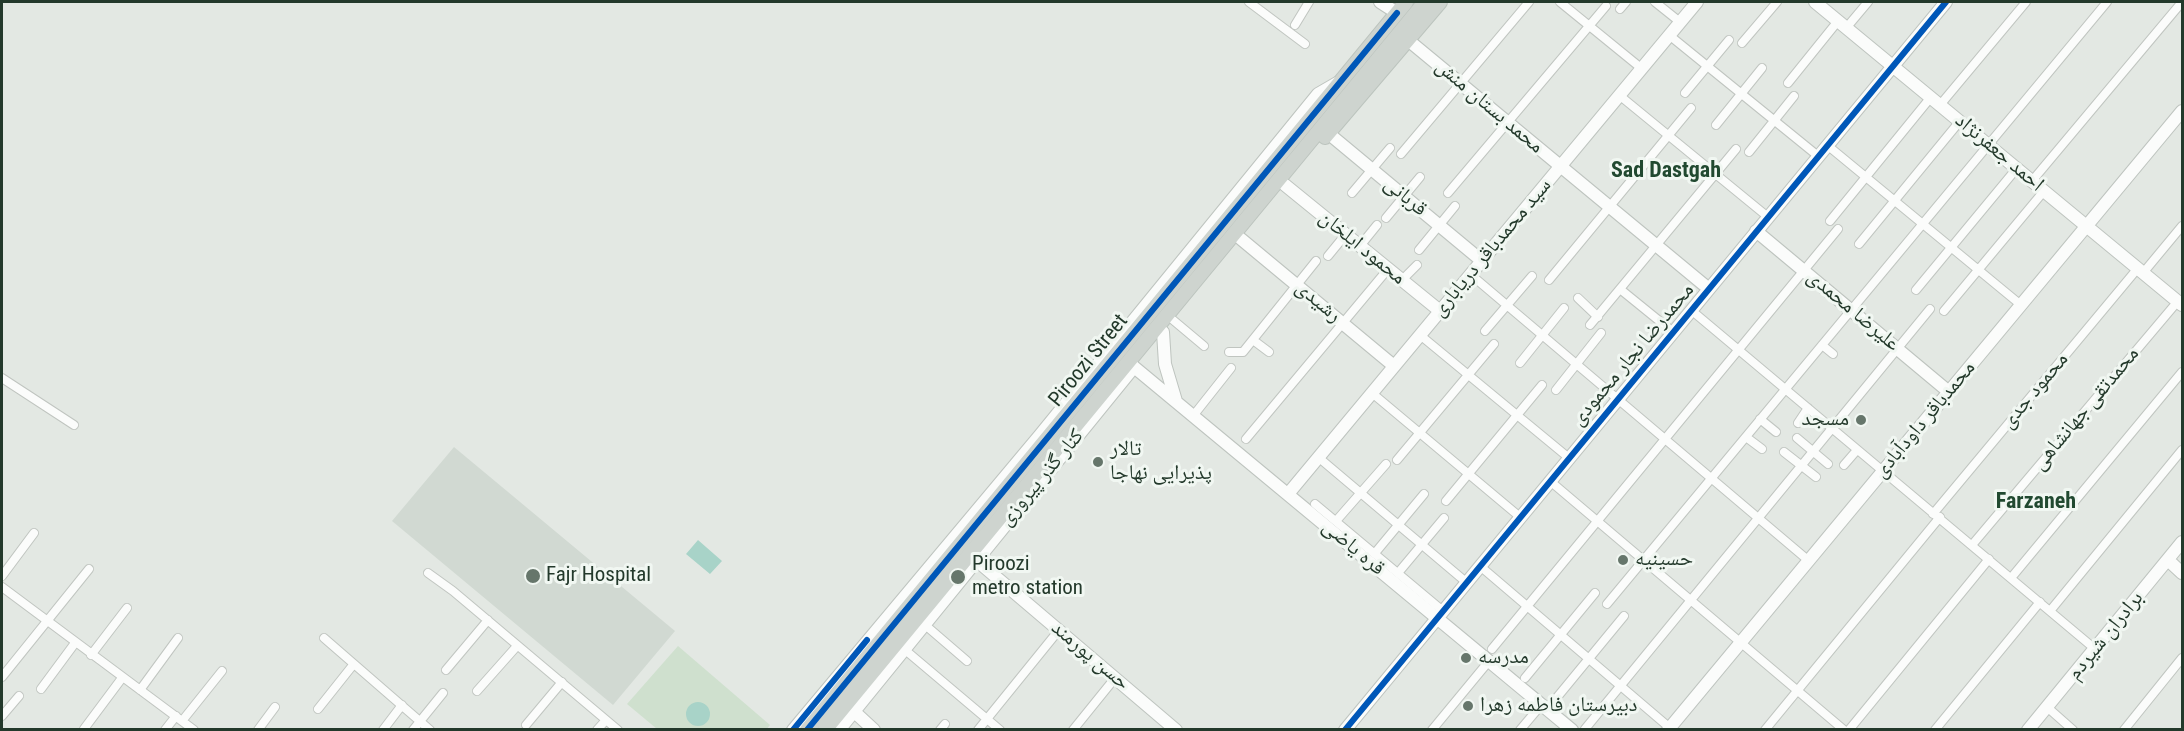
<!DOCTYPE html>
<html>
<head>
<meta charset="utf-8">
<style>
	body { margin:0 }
	#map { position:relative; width:2184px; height:731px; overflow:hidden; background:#e3e8e3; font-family:"Roboto Condensed",sans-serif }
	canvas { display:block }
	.frame { position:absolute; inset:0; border:3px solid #23392b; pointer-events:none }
</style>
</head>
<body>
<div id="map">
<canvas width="2184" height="731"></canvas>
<div class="frame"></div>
</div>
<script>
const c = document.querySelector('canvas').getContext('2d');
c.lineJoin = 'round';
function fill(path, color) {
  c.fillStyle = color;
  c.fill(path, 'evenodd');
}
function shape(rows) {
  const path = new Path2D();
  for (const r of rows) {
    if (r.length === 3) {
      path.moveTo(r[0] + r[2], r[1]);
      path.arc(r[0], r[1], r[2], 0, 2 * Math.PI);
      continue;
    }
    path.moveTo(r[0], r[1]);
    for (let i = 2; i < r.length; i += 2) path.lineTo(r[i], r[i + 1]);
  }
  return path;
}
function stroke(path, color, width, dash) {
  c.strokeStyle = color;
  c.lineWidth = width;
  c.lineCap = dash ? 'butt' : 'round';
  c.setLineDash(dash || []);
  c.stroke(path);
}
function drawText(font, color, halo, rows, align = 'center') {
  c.font = font + ' "Roboto Condensed","Noto Naskh Arabic",sans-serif';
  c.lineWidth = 6;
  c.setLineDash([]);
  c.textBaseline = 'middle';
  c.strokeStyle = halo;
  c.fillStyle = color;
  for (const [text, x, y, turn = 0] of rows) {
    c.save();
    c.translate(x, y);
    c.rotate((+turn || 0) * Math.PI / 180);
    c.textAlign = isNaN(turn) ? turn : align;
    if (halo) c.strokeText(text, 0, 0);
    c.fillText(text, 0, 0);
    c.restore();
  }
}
const built = shape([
	[454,447,675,631,613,705,392,521]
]);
const green = shape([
	[678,646,770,725,766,730,657,729,627,704]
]);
const water = shape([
	[698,540,722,561,710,574,686,554],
	[698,714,12]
]);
const street = shape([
	[1249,2,1305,44],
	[1560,2,1641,68],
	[1655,2,1680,22],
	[1620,9,1626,2],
	[1295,25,1309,2],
	[1847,27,1868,2],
	[1669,35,1818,156],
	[1742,43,1777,2],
	[1788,83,1838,21],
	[1685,93,1729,40],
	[1619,95,1768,217],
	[1940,105,2026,2],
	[1716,125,1762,68],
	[1827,145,2021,305],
	[1749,152,1794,96],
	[1401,154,1529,2],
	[2032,181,2182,2],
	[1352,193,1390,148],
	[1448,193,1606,6],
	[1386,218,1420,177],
	[1830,221,1931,97],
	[1859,244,1960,121],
	[1360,246,1377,225],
	[1419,250,1455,206],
	[1328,256,1346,234],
	[2143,273,2182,226],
	[1470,274,1809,561],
	[1402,280,1417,265],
	[1549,280,1691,108],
	[1620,289,1673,332],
	[1916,290,2017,168],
	[1578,298,1598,317],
	[1691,310,2095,649],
	[1944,311,2044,191],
	[1173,320,1204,346],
	[1590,325,1736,149],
	[1485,331,1532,276],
	[1420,335,1569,458],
	[1253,340,1269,352],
	[1822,345,1833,354],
	[1229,352,1243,352,1316,261],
	[1520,363,1564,308],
	[2,378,74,425],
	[1556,390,1601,333],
	[1372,393,1520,517],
	[1193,416,1231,368],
	[1760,419,1776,432],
	[1798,423,1808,408],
	[1746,437,1762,449],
	[1797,438,1828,464],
	[1246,439,1388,269],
	[1784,452,1816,477],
	[1318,457,1466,582],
	[1397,460,1494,344],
	[1844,465,1857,450],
	[1550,481,1844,730],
	[1446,501,1542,385],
	[1315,504,1443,611],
	[1933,514,2138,268],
	[1336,521,1386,464],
	[1972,545,2178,301],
	[1375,553,1424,494],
	[1480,566,1670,728],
	[428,573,453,591,618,730],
	[1398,573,1444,518],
	[2,576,34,533],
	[2011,578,2182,372],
	[2,587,194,730],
	[1607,604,2107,2],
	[2050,611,2182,450],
	[924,624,967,661],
	[324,638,430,730],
	[904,649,1000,730],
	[1492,649,1838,229],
	[91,655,127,608],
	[446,670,488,620],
	[2,677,89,569],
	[1525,678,1595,593],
	[41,689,75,643],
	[140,690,178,638],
	[477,691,517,646],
	[1554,701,1624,616],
	[2047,707,2073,730],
	[318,709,353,665],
	[2,716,19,696],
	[182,721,222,671],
	[526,725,562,682],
	[84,729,122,678],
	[1585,729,1930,309],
	[165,730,176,716],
	[258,730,275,707],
	[383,730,402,705],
	[413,730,443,693],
	[597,730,606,720],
	[940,730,945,724],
	[978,730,1059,630],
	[1073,730,1115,678],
	[1432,730,1489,661],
	[1520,730,1542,704],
	[1765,730,1940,517],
	[1849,730,1989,559],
	[1935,730,2040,602],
	[2124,730,2182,658]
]);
const secondary = shape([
	[1380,2,1397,13],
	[1815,2,2182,305],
	[1408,40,1709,289],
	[1328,133,1482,261],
	[1285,185,1440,311],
	[1756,231,1949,392],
	[1241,239,1394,366],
	[1163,332,1165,364,1176,401],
	[1128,362,1572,730],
	[1288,494,1697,2],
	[969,554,1176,730],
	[2168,560,2182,573],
	[848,706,874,730],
	[793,730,1040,435,1318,94,1337,83],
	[839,730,1134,367],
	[1345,730,1946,2],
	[1668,730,2182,111],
	[2028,730,2182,542]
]);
const primary = shape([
	[1325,137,1440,2],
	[807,730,1406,2],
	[825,730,1425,2]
]);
const cycleway = shape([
	[793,730,867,640],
	[807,730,1397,13],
	[1345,730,1946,2]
]);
const markers = [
	[1861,420,6,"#66766b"],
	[1098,462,6,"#66766b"],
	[1623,560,6,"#66766b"],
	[533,576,8,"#66766b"],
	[958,577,8,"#66766b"],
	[1466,658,6,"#66766b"],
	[1468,706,6,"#66766b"]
];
const streetNames = [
	["محمد بستان منش",1489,107,40],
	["احمد جعفرنژاد",1999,153,40],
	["قربانی",1405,197,40],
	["محمود ایلخان",1362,248,39],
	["سید محمدباقر دریاباری",1492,248,-50],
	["رشیدی",1318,302,40],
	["علیرضا محمدی",1853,311,40],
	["محمدرضا نجار محمودی",1633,355,-50],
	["Piroozi Street",1089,361,-51],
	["محمود جدی",2035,391,-50],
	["محمدتقی جهانشاهی",2086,409,-50],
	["محمدباقر داودآبادی",1925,420,-50],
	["کنار گذر پیروزی",1042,478,-50],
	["قره یاضی",1353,548,40],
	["برادران شیردم",2106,636,-51],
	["حسن پورمند",1090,656,40]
];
const poiNames = [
	["مسجد",1849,420,"right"],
	["تالار",1110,450],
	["پذیرایی نهاجا",1110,474],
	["حسینیه",1635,560],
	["Piroozi",972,565],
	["metro station",972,589],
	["Fajr Hospital",546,576],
	["مدرسه",1478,658],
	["دبیرستان فاطمه زهرا",1480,706]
];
const neighbourhoodNames = [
	["Sad Dastgah",1666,171],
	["Farzaneh",2036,502]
];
fill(built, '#d1d9d2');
fill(green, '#cfe0ce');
fill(water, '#a8d3c8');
stroke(street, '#c0c5c0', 10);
stroke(secondary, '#bec4bf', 14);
stroke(primary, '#bcc4be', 16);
stroke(street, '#fbfcfb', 8);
stroke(secondary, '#fbfcfb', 12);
stroke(primary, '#ced4cf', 14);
stroke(cycleway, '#0057b8', 6);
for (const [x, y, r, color] of markers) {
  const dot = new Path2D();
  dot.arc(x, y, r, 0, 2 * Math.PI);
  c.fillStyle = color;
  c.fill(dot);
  stroke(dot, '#f1f7f2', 2);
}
drawText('21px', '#23392b', '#f1f7f2', streetNames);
drawText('21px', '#23392b', '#f1f7f2', poiNames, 'left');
drawText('bold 22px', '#214930', '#f1f7f2', neighbourhoodNames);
</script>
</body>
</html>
